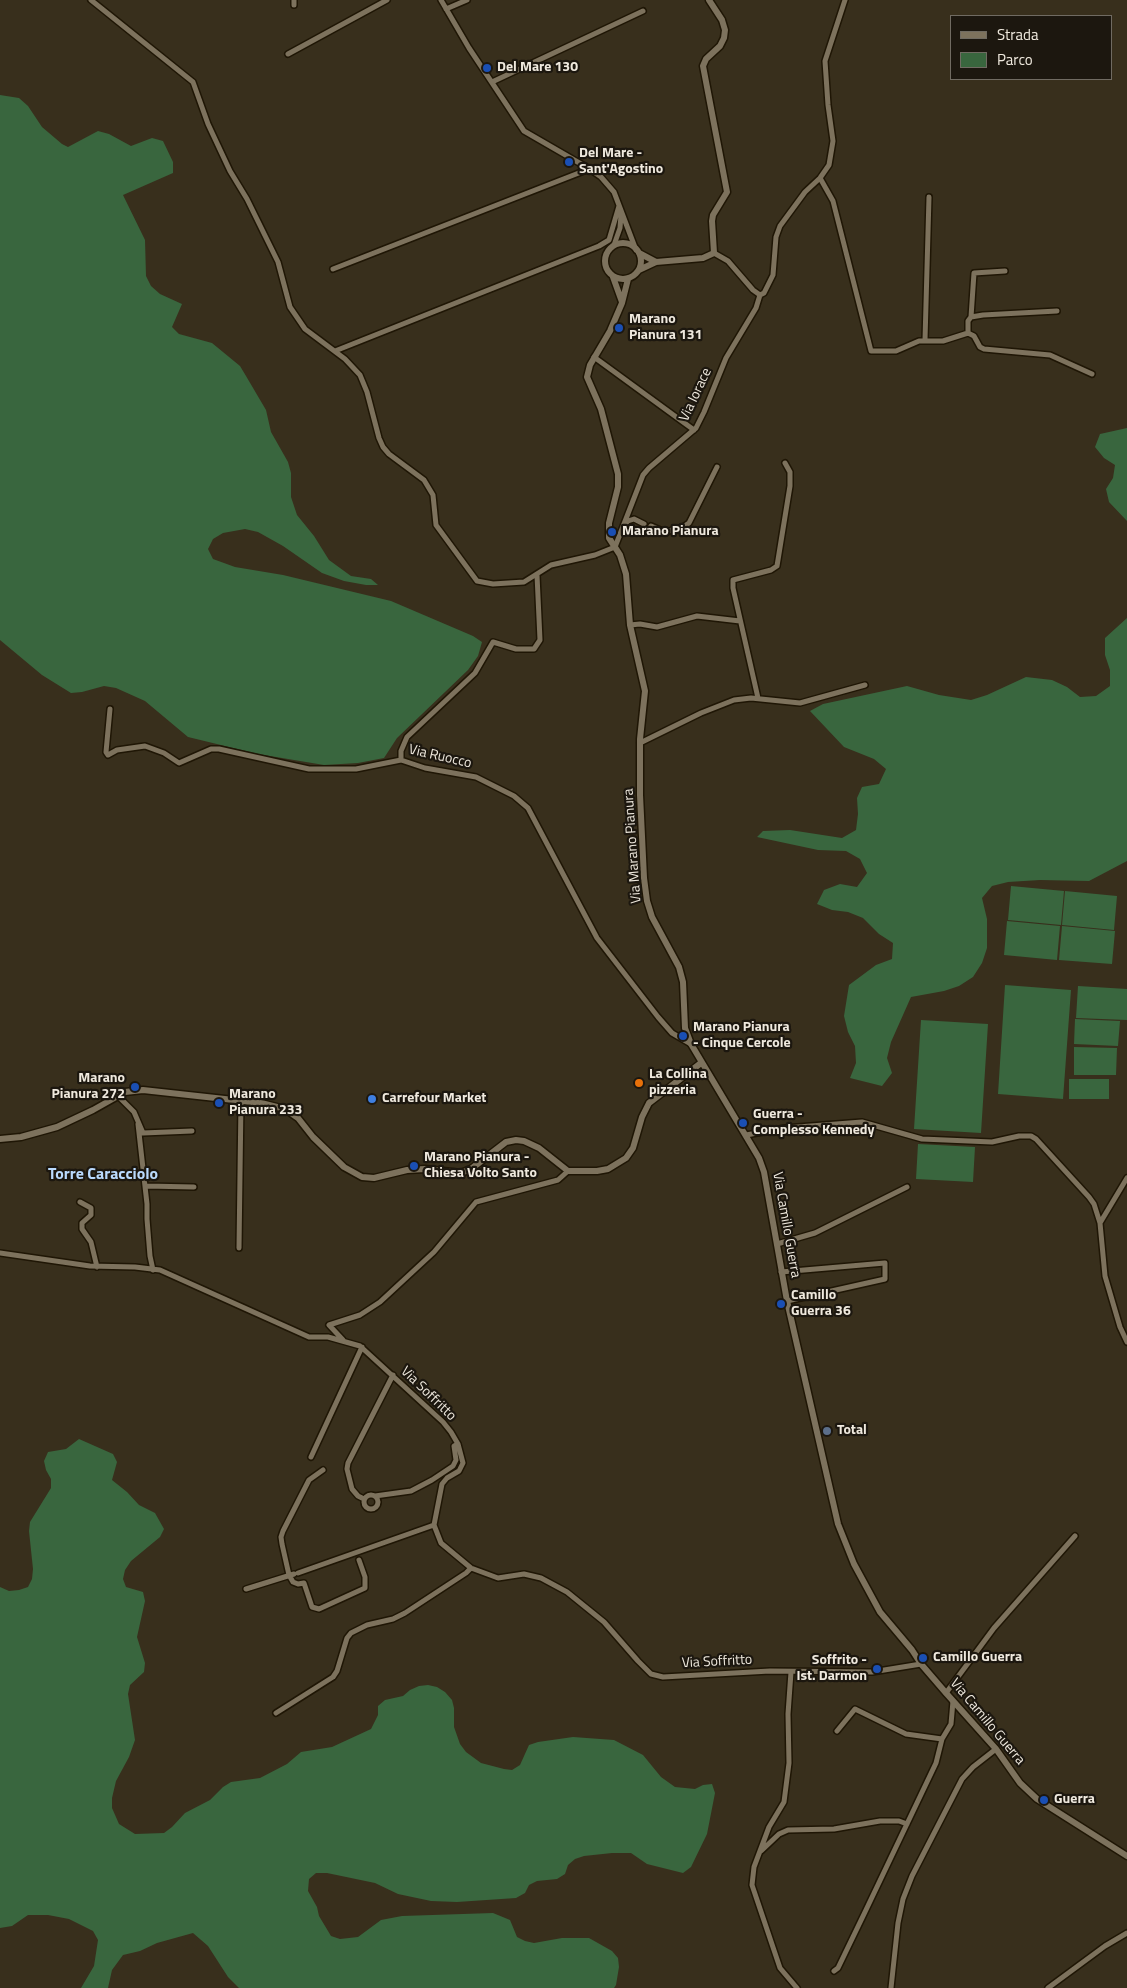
<!DOCTYPE html>
<html>
<head>
<meta charset="utf-8">
<style>
	body { margin:0 }
	#map { position:relative; width:1127px; height:1988px; overflow:hidden; background:#382f1c; font-family:"Titillium Web",sans-serif }
	canvas { display:block }
	.legend { position:absolute; left:950px; top:15px; width:162px; height:65px; box-sizing:border-box; background:#1c170f; border:1px solid #706b62; margin:0; padding:6px 9px; list-style:none; font-size:15px; color:#efe9de }
	.legend li { display:flex; align-items:center; gap:10px; height:25px }
	.legend b { width:25px; border:1px solid #706b62 }
</style>
</head>
<body>
<div id="map">
<canvas width="1127" height="1988"></canvas>
<ul class="legend">
<li><b style="height:6px;background:#7d725d"></b>Strada</li>
<li><b style="height:14px;background:#39663e"></b>Parco</li>
</ul>
</div>
<script>
const c = document.querySelector('canvas').getContext('2d');
c.lineJoin = 'round';
function fill(path, color) {
  c.fillStyle = color;
  c.fill(path, 'evenodd');
}
function shape(rows) {
  const path = new Path2D();
  for (const r of rows) {
    if (r.length === 3) {
      path.moveTo(r[0] + r[2], r[1]);
      path.arc(r[0], r[1], r[2], 0, 2 * Math.PI);
      continue;
    }
    path.moveTo(r[0], r[1]);
    for (let i = 2; i < r.length; i += 2) path.lineTo(r[i], r[i + 1]);
  }
  return path;
}
function stroke(path, color, width, dash) {
  c.strokeStyle = color;
  c.lineWidth = width;
  c.lineCap = dash ? 'butt' : 'round';
  c.setLineDash(dash || []);
  c.stroke(path);
}
function drawText(font, color, halo, rows, align = 'center') {
  c.font = font + ' "Titillium Web",sans-serif';
  c.lineWidth = 4.5;
  c.setLineDash([]);
  c.textBaseline = 'middle';
  c.strokeStyle = halo;
  c.fillStyle = color;
  for (const [text, x, y, turn = 0] of rows) {
    c.save();
    c.translate(x, y);
    c.rotate((+turn || 0) * Math.PI / 180);
    c.textAlign = isNaN(turn) ? turn : align;
    if (halo) c.strokeText(text, 0, 0);
    c.fillText(text, 0, 0);
    c.restore();
  }
}
const green = shape([
	[0,95,19,98,28,106,42,127,62,144,68,147,98,131,109,134,131,146,152,138,163,141,173,162,173,173,123,195,145,240,146,276,151,286,160,294,182,304,172,327,179,334,212,343,240,366,246,376,266,410,271,432,288,462,291,473,291,497,297,515,314,536,329,560,351,576,371,579,378,585,366,585,344,581,322,573,283,546,258,532,245,529,223,533,213,539,208,549,213,559,235,567,283,575,391,601,473,636,482,642,478,656,468,670,397,738,384,758,358,763,324,765,258,754,188,737,145,701,116,688,104,686,82,692,71,693,42,675,0,640],
	[1127,428,1127,521,1109,502,1106,489,1113,478,1115,465,1104,458,1095,447,1100,434],
	[1127,618,1127,861,1089,881,1040,880,1008,882,992,886,982,898,987,919,987,948,982,963,973,977,959,986,944,991,911,997,891,1042,887,1058,892,1073,882,1086,850,1078,856,1063,855,1046,848,1032,844,1016,849,985,876,965,892,959,893,943,879,934,863,918,848,912,832,910,817,904,824,890,840,884,857,887,867,873,860,859,846,851,818,850,757,837,763,831,790,830,842,838,856,830,858,814,857,798,862,787,879,784,886,769,874,759,844,747,810,711,823,704,907,686,939,695,971,700,987,695,1026,677,1052,680,1067,687,1080,697,1096,696,1110,686,1110,670,1105,655,1105,638],
	[1011,886,1064,891,1061,925,1008,920],
	[1065,891,1117,896,1114,930,1062,925],
	[1007,921,1060,926,1057,960,1004,955],
	[1062,926,1115,931,1112,964,1059,960],
	[1005,985,1071,990,1063,1099,998,1094],
	[1078,986,1127,989,1127,1020,1076,1018],
	[1075,1019,1120,1021,1118,1046,1074,1044],
	[921,1020,988,1024,981,1133,914,1129],
	[1074,1047,1117,1048,1116,1075,1074,1075],
	[1069,1079,1109,1079,1109,1099,1069,1099],
	[918,1144,975,1147,973,1182,916,1179],
	[79,1439,113,1454,117,1462,112,1480,127,1492,139,1505,155,1513,164,1529,160,1537,131,1561,125,1570,123,1579,126,1587,143,1592,145,1601,137,1637,145,1663,144,1672,130,1685,128,1694,135,1740,129,1757,116,1781,112,1798,112,1808,119,1824,135,1834,164,1833,172,1827,185,1813,210,1800,223,1787,231,1782,260,1778,287,1764,301,1752,332,1747,371,1729,378,1715,378,1706,385,1700,403,1696,410,1690,419,1686,428,1685,437,1687,445,1692,452,1700,454,1708,454,1727,460,1744,466,1752,481,1763,504,1769,512,1770,520,1765,529,1745,538,1742,573,1737,614,1740,643,1755,661,1777,675,1787,695,1789,703,1785,712,1784,715,1793,707,1834,691,1867,683,1873,647,1864,631,1853,612,1853,584,1856,575,1859,568,1865,565,1874,557,1879,537,1881,529,1885,525,1893,516,1898,457,1902,431,1901,398,1894,375,1883,327,1873,316,1873,309,1879,308,1891,317,1907,319,1916,331,1936,340,1939,358,1937,381,1920,402,1916,493,1913,510,1920,517,1937,525,1941,534,1943,562,1938,589,1938,612,1951,618,1958,619,1967,616,1985,614,1988,239,1988,228,1977,208,1946,193,1933,157,1943,140,1951,123,1955,112,1970,108,1988,81,1988,94,1966,98,1940,93,1931,69,1919,48,1915,28,1915,12,1926,0,1928,0,1587,9,1591,19,1590,28,1587,32,1579,33,1569,29,1531,30,1522,51,1488,51,1479,46,1470,44,1461,48,1452,66,1449]
]);
const minor = shape([
	[91,0,193,82,208,124,230,171,247,199,278,262,290,307,305,329,345,359,360,375,367,392,379,438,383,447,389,454,424,480,433,495,436,525,477,581,493,584,524,582,551,565,595,555,615,547,643,475,649,468,696,428,704,412,726,358,756,308,760,295],
	[441,0,469,48,524,131,588,168,601,177,614,192,636,250],
	[294,5,294,0],
	[446,9,467,0],
	[288,54,387,0],
	[492,82,643,11],
	[820,178,833,201,871,351,896,351,919,341,943,341,968,333,974,336,980,347,984,349,1050,355,1092,374],
	[614,245,620,228,621,215],
	[714,253,728,261,753,290,760,295,764,293,773,275,776,237,780,226,805,192,820,178,829,165,833,141,828,105,825,61,845,0],
	[333,269,589,169],
	[971,317,974,273,1005,271],
	[968,333,968,321,971,317,983,315,1057,311],
	[925,340,929,197],
	[335,351,599,246,609,240,619,206],
	[594,357,694,430],
	[625,524,628,521,634,519,644,524],
	[651,526,665,532,683,527,689,523,717,467],
	[630,625,640,624,657,627,697,616,740,621],
	[758,698,733,588,733,580,771,570,777,566,790,486,790,472,785,463],
	[110,709,106,752,108,755,117,750,145,746,164,753,179,763,211,749,219,749,309,769,356,769,401,760,425,768,476,777,514,796,528,808,597,938,658,1017,672,1033,691,1044],
	[640,743,701,713,734,700,751,698,800,703,865,685],
	[401,760,401,751,407,737,475,673,493,642,516,649,534,649,540,640,537,575],
	[118,1096,134,1112,143,1133,192,1131],
	[138,1124,147,1204,147,1219,150,1256,153,1270],
	[746,1135,785,1128,862,1122,922,1139,992,1142,1019,1136,1031,1136,1036,1139,1089,1197,1094,1204,1100,1223],
	[1127,1178,1100,1223,1105,1276,1120,1327,1127,1342],
	[146,1186,194,1187],
	[80,1202,91,1208,91,1215,82,1223,82,1229,91,1242,97,1267],
	[777,1244,815,1233,907,1187],
	[239,1248,241,1101],
	[0,1253,90,1266,135,1267,160,1270,309,1337,328,1337,360,1346,443,1422,451,1432,458,1444,463,1463,459,1471,447,1478,442,1484,434,1525,441,1543,471,1568,498,1578,524,1574,541,1578,567,1592,604,1622,638,1661,651,1674,663,1677,770,1671,872,1672,921,1664],
	[781,1272,885,1263,885,1279,787,1301],
	[343,1340,329,1325,360,1315,380,1302,434,1252,476,1202,558,1180,568,1171],
	[311,1457,362,1347],
	[323,1470,309,1480,283,1531,281,1537,282,1544,289,1575,293,1582,298,1584,304,1583,312,1607,319,1609,365,1588,365,1577,359,1560],
	[371,1502,7],
	[375,1496,411,1491,432,1480,453,1466,456,1460,454,1446,458,1444],
	[364,1499,358,1496,352,1489,347,1469,348,1463,393,1375],
	[298,1573,434,1525],
	[246,1589,294,1574],
	[791,1672,788,1714,789,1763,784,1802,769,1827,754,1867,752,1885,780,1968,797,1988],
	[946,1693,994,1628,1075,1536],
	[276,1713,333,1677,337,1671,347,1638,351,1633,367,1625,393,1619,405,1613,466,1573,471,1568],
	[837,1731,855,1709,906,1734,942,1739],
	[761,1851,779,1834,788,1830,834,1829,880,1821,899,1821,907,1824],
	[834,1971,838,1968,865,1912,936,1763,942,1739,951,1724,953,1701],
	[891,1988,898,1923,903,1899,912,1876,962,1779,973,1767,996,1749],
	[1048,1988,1105,1946,1127,1933]
]);
const tertiary = shape([
	[623,261,18],
	[639,253,656,262],
	[639,270,656,262,703,258,714,253,712,221,713,215,727,192,703,66,706,59,720,46,724,38,725,30,722,20,709,0],
	[613,277,622,302],
	[628,279,622,303,610,331,590,365,587,377,601,409,618,474,618,487,609,523,609,538,620,555,626,574,630,625,645,691,640,739,640,795,644,878,647,901,652,917,679,967,683,982,685,1028,691,1044,759,1158,764,1172,787,1301,838,1524,854,1564,880,1612,912,1650,921,1664,946,1693,996,1749,1020,1783,1037,1799,1127,1856],
	[0,1139,21,1137,57,1127,93,1110,125,1092,143,1090,261,1103,285,1109,298,1118,313,1137,344,1167,362,1177,374,1178,407,1170,425,1169,461,1173,471,1169,506,1142,516,1140,524,1141,539,1148,568,1171,597,1171,608,1169,626,1158,633,1148,642,1117,649,1103,701,1063]
]);
const markers = [
	[487,68,5,"#1a4fb4"],
	[569,162,5,"#1a4fb4"],
	[619,328,5,"#1a4fb4"],
	[612,532,5,"#1a4fb4"],
	[683,1036,5,"#1a4fb4"],
	[639,1083,5,"#e8710a"],
	[135,1087,5,"#1a4fb4"],
	[372,1099,5,"#3f7fe0"],
	[219,1103,5,"#1a4fb4"],
	[743,1123,5,"#1a4fb4"],
	[414,1166,5,"#1a4fb4"],
	[781,1304,5,"#1a4fb4"],
	[827,1431,5,"#5c6f8a"],
	[923,1658,5,"#1a4fb4"],
	[877,1669,5,"#1a4fb4"],
	[1044,1800,5,"#1a4fb4"]
];
const poiNames = [
	["Del Mare 130",497,68],
	["Del Mare -",579,154],
	["Sant'Agostino",579,170],
	["Marano",629,320],
	["Pianura 131",629,336],
	["Marano Pianura",622,532],
	["Marano Pianura",693,1028],
	["- Cinque Cercole",693,1044],
	["La Collina",649,1075],
	["pizzeria",649,1091],
	["Marano",125,1079,"right"],
	["Pianura 272",125,1095,"right"],
	["Marano",229,1095],
	["Pianura 233",229,1111],
	["Carrefour Market",382,1099],
	["Guerra -",753,1115],
	["Complesso Kennedy",753,1131],
	["Marano Pianura -",424,1158],
	["Chiesa Volto Santo",424,1174],
	["Camillo",791,1296],
	["Guerra 36",791,1312],
	["Total",837,1431],
	["Camillo Guerra",933,1658],
	["Soffrito -",867,1661,"right"],
	["Ist. Darmon",867,1677,"right"],
	["Guerra",1054,1800]
];
const streetNames = [
	["Via Iorace",696,395,-65],
	["Via Ruocco",440,757,13],
	["Via Marano Pianura",633,846,-94],
	["Via Camillo Guerra",786,1225,80],
	["Via Soffritto",428,1394,44],
	["Via Soffritto",717,1662,-3],
	["Via Camillo Guerra",987,1722,50]
];
const quarterNames = [
	["Torre Caracciolo",103,1175]
];
fill(green, '#39663e');
stroke(minor, '#1f1605', 8);
stroke(tertiary, '#1f1605', 9);
stroke(minor, '#7d725d', 5);
stroke(tertiary, '#7d725d', 6);
for (const [x, y, r, color] of markers) {
  const dot = new Path2D();
  dot.arc(x, y, r, 0, 2 * Math.PI);
  c.fillStyle = color;
  c.fill(dot);
  stroke(dot, '#1c170f', 2);
}
drawText('bold 14px', '#efe9de', '#1c170f', poiNames, 'left');
drawText('14px', '#efe9de', '#1c170f', streetNames);
drawText('bold 16px', '#badafd', '#1c170f', quarterNames);
</script>
</body>
</html>
